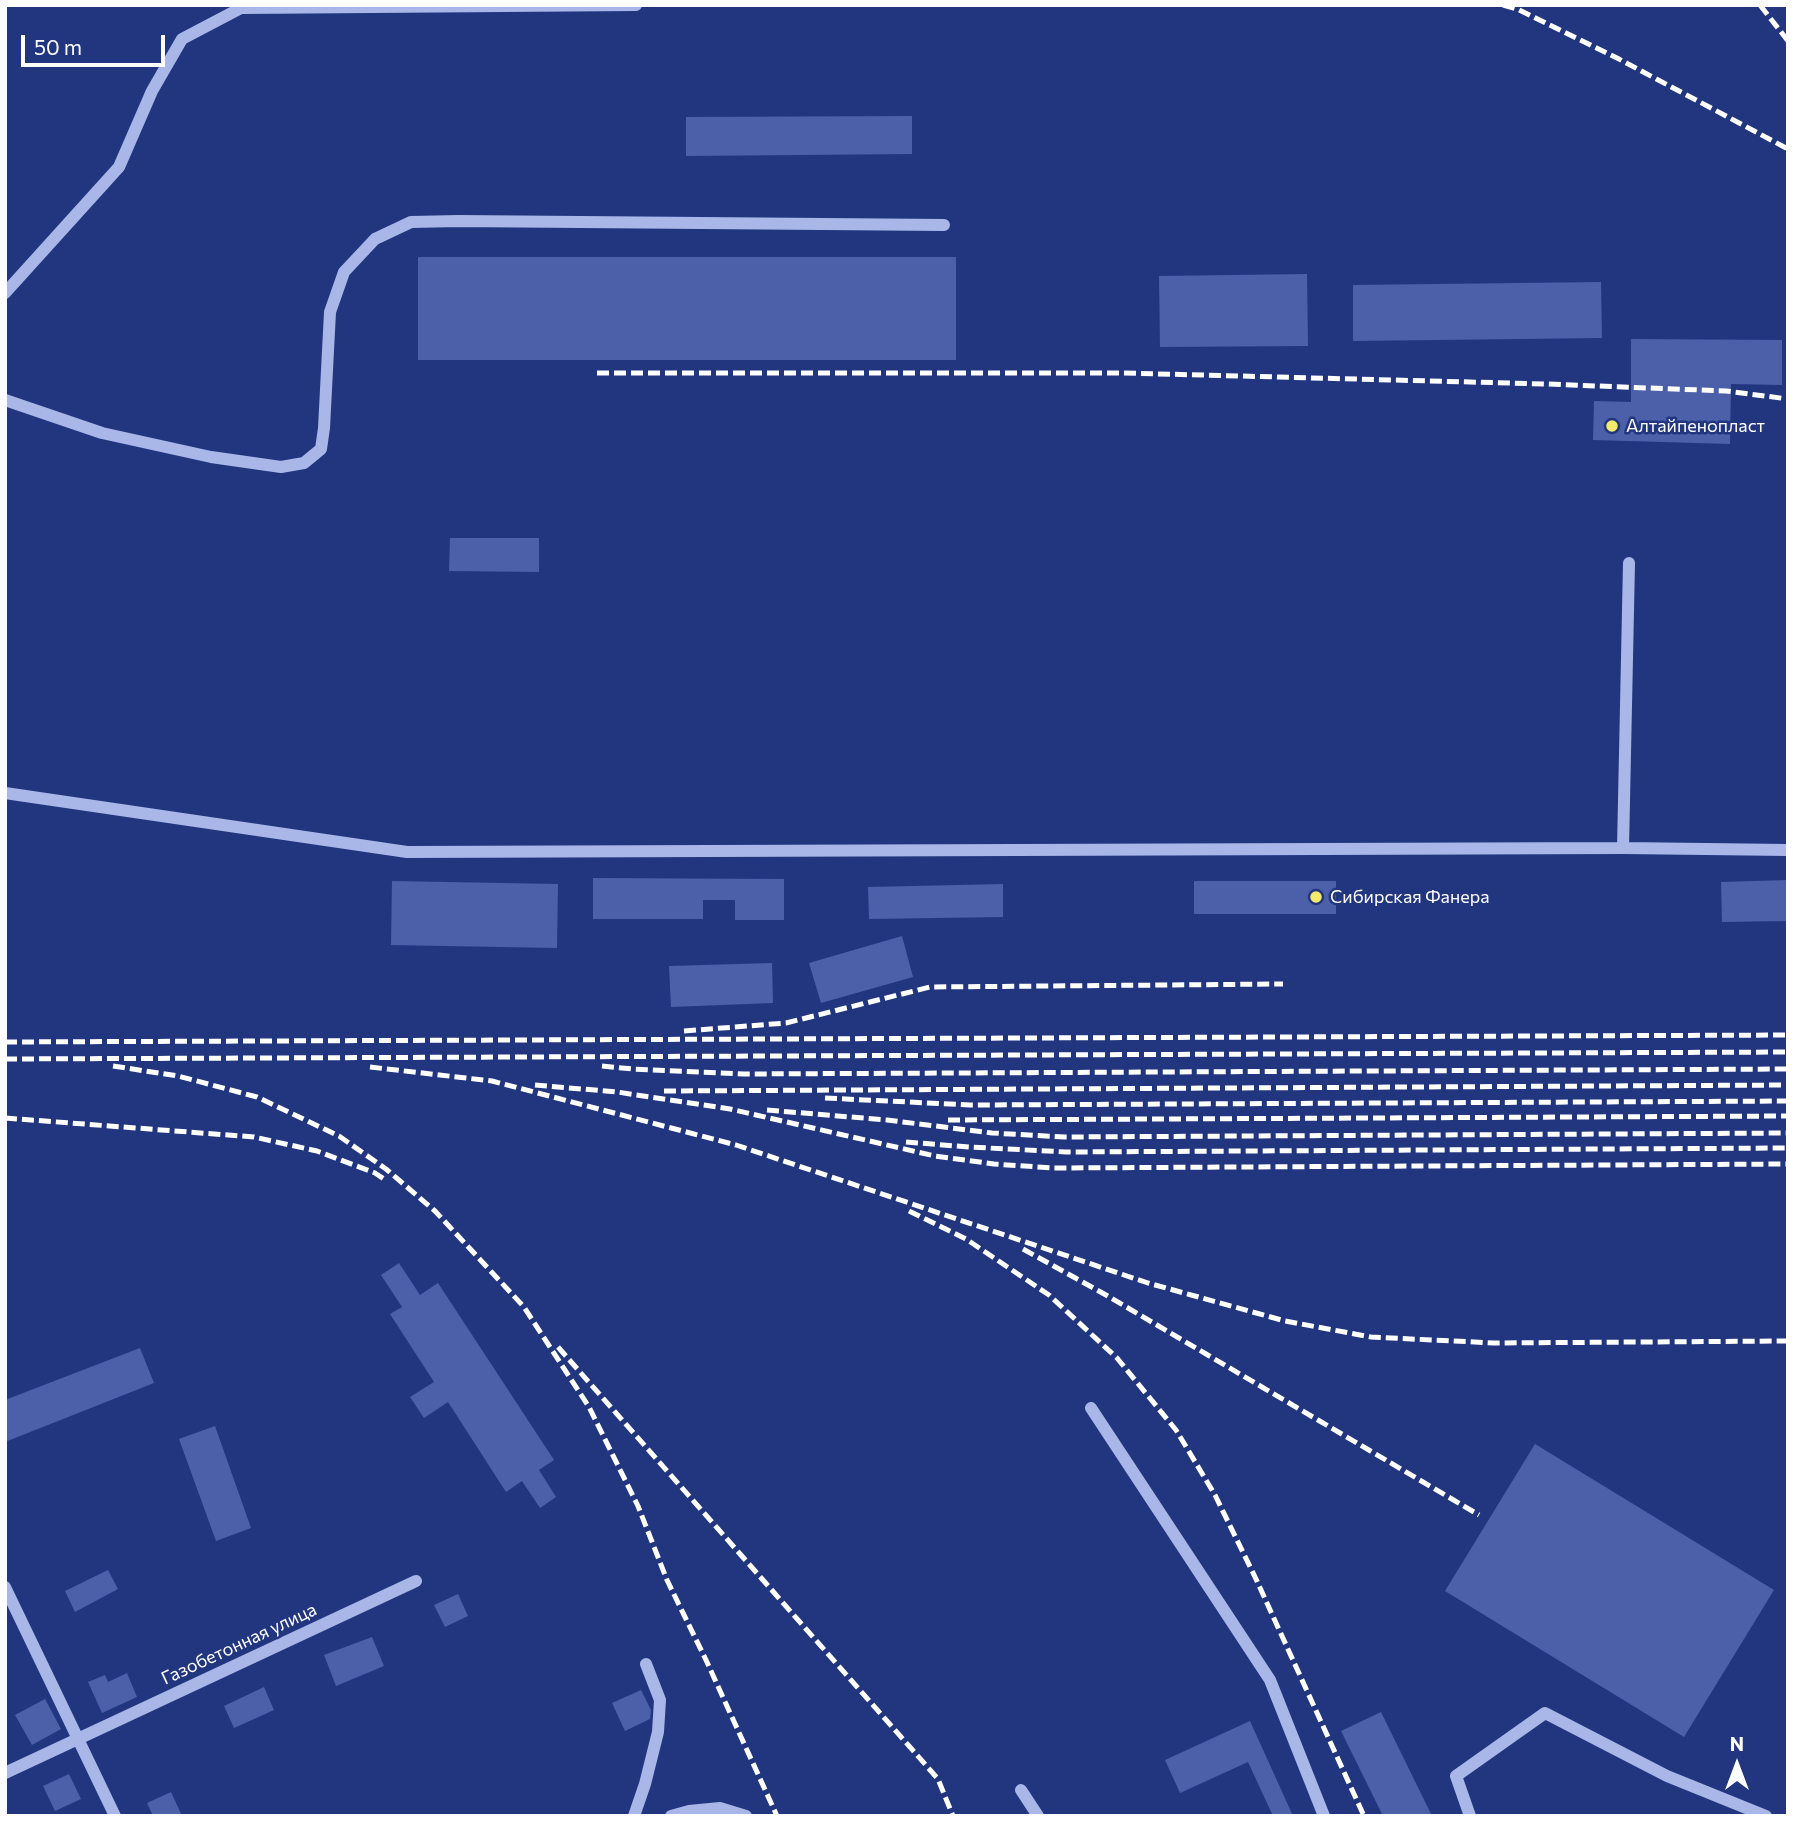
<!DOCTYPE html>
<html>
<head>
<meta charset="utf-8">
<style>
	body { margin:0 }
	#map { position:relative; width:1793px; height:1821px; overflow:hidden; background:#223680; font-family:Commissioner,sans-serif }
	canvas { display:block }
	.frame { position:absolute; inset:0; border:7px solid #fff; pointer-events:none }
	.north { position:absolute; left:1702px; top:1730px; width:70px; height:70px; -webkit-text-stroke:5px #223680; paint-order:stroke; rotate:0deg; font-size:19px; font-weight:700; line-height:28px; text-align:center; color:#fff }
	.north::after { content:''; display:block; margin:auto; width:24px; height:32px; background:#fff; clip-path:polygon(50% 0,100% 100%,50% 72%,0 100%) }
	.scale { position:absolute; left:21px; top:35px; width:144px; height:32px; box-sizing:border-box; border:4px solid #fff; border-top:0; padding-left:9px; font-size:21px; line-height:24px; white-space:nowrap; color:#fff; -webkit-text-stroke:5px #223680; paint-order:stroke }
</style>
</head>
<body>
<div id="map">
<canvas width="1793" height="1821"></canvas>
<div class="frame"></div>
<div class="north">N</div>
<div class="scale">50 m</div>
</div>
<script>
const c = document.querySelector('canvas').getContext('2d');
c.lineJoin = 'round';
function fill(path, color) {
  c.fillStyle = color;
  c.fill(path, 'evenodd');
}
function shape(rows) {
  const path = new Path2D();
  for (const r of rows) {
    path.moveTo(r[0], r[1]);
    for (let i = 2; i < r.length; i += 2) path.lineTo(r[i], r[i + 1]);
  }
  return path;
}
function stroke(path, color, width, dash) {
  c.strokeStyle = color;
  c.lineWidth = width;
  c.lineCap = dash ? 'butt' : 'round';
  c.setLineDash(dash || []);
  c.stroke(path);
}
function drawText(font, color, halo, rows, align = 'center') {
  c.font = font + ' Commissioner,sans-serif';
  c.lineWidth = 5;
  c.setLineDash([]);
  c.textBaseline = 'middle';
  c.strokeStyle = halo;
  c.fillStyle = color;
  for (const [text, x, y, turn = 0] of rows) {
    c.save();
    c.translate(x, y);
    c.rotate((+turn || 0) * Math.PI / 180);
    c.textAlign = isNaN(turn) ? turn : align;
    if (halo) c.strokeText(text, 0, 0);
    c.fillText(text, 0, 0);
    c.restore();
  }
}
const building = shape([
	[912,116,912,154,686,156,686,117],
	[418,257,956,257,956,360,418,360],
	[1307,274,1308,346,1160,347,1159,276],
	[1601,282,1602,338,1353,341,1353,285],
	[1631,339,1782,340,1782,385,1731,384,1730,444,1593,440,1594,401,1631,402],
	[450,538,539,538,539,572,449,571],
	[593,878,784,879,784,920,735,920,735,900,703,900,703,919,593,919],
	[1788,880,1788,921,1722,922,1721,882],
	[392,881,558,884,557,948,391,945],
	[1194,881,1336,881,1336,914,1194,914],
	[1003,884,1003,917,869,919,868,887],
	[902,936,913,977,821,1003,809,963],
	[772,963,773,1003,671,1007,669,966],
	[399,1263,420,1295,438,1283,554,1460,539,1470,556,1497,540,1508,522,1481,506,1492,448,1402,424,1418,410,1397,434,1382,390,1314,402,1307,381,1275],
	[140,1348,154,1383,5,1442,5,1400],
	[215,1426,251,1528,216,1541,179,1439],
	[1535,1444,1774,1590,1684,1737,1445,1591],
	[108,1570,118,1589,75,1612,65,1591],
	[458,1594,468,1616,445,1627,434,1605],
	[372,1637,384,1666,336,1686,324,1655],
	[127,1673,137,1697,102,1713,88,1682,105,1675,108,1682],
	[264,1687,274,1710,234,1728,224,1706],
	[641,1690,651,1710,650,1719,625,1731,612,1703],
	[45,1699,61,1729,32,1745,15,1715],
	[1381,1712,1432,1816,1383,1816,1341,1731],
	[1250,1721,1293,1816,1273,1816,1248,1762,1180,1793,1165,1760],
	[69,1774,81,1799,55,1811,43,1786],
	[171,1792,182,1816,153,1816,147,1803]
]);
const minor = shape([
	[5,293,119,167,152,91,182,39,241,8,636,5],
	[5,400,102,433,211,457,281,467,304,463,321,449,324,428,330,312,344,272,375,239,411,222,458,221,944,225],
	[5,793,407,852,1623,848,1788,850],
	[1623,848,1629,563],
	[1091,1408,1270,1680,1324,1816],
	[5,1587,115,1816],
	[5,1773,416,1581],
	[1021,1790,1038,1816],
	[634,1816,645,1784,658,1732,660,1700,646,1664],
	[671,1816,689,1811,720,1808,746,1816],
	[1470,1816,1456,1776,1545,1713,1667,1776,1766,1816]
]);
const rail = shape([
	[1503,5,1517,9,1617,58,1788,149],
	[1760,5,1788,41],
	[597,373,1123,373,1546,384,1726,391,1788,399],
	[684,1031,786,1023,930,987,1283,984],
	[5,1042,1788,1035],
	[5,1059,1788,1052],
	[113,1066,178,1076,257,1097,339,1136,386,1169,435,1211,524,1307,589,1407,638,1506,667,1580,706,1660,777,1816],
	[602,1066,633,1069,744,1074,1788,1069],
	[370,1067,492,1081,736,1145,1148,1283,1285,1321,1371,1337,1494,1343,1788,1341],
	[535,1085,617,1092,730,1109,935,1156,994,1164,1054,1168,1788,1164],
	[664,1091,1788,1085],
	[825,1098,970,1105,1788,1101],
	[767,1110,887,1120,992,1133,1065,1137,1788,1133],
	[5,1118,254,1137,317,1151,375,1173,387,1181],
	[948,1120,1788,1116],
	[906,1142,969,1147,1066,1152,1788,1148],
	[909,1211,966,1239,1049,1295,1117,1358,1176,1430,1215,1495,1256,1579,1364,1816],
	[1023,1249,1106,1295,1479,1515],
	[558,1347,938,1779,953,1816]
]);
const markers = [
	[1612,426,7,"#f2ea6b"],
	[1316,897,7,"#f2ea6b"]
];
const poiNames = [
	["Алтайпенопласт",1626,426],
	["Сибирская Фанера",1330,897]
];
const streetNames = [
	["Газобетонная улица",239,1644,-25]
];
fill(building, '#4b60a9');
stroke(minor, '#a8b7e7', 12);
stroke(rail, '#fff', 5, [12, 5]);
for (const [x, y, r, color] of markers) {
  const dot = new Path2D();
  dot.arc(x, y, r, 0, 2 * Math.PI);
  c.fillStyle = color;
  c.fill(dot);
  stroke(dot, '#223680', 2.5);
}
drawText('18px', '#fff', '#223680', poiNames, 'left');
drawText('18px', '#fff', '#223680', streetNames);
</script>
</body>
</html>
